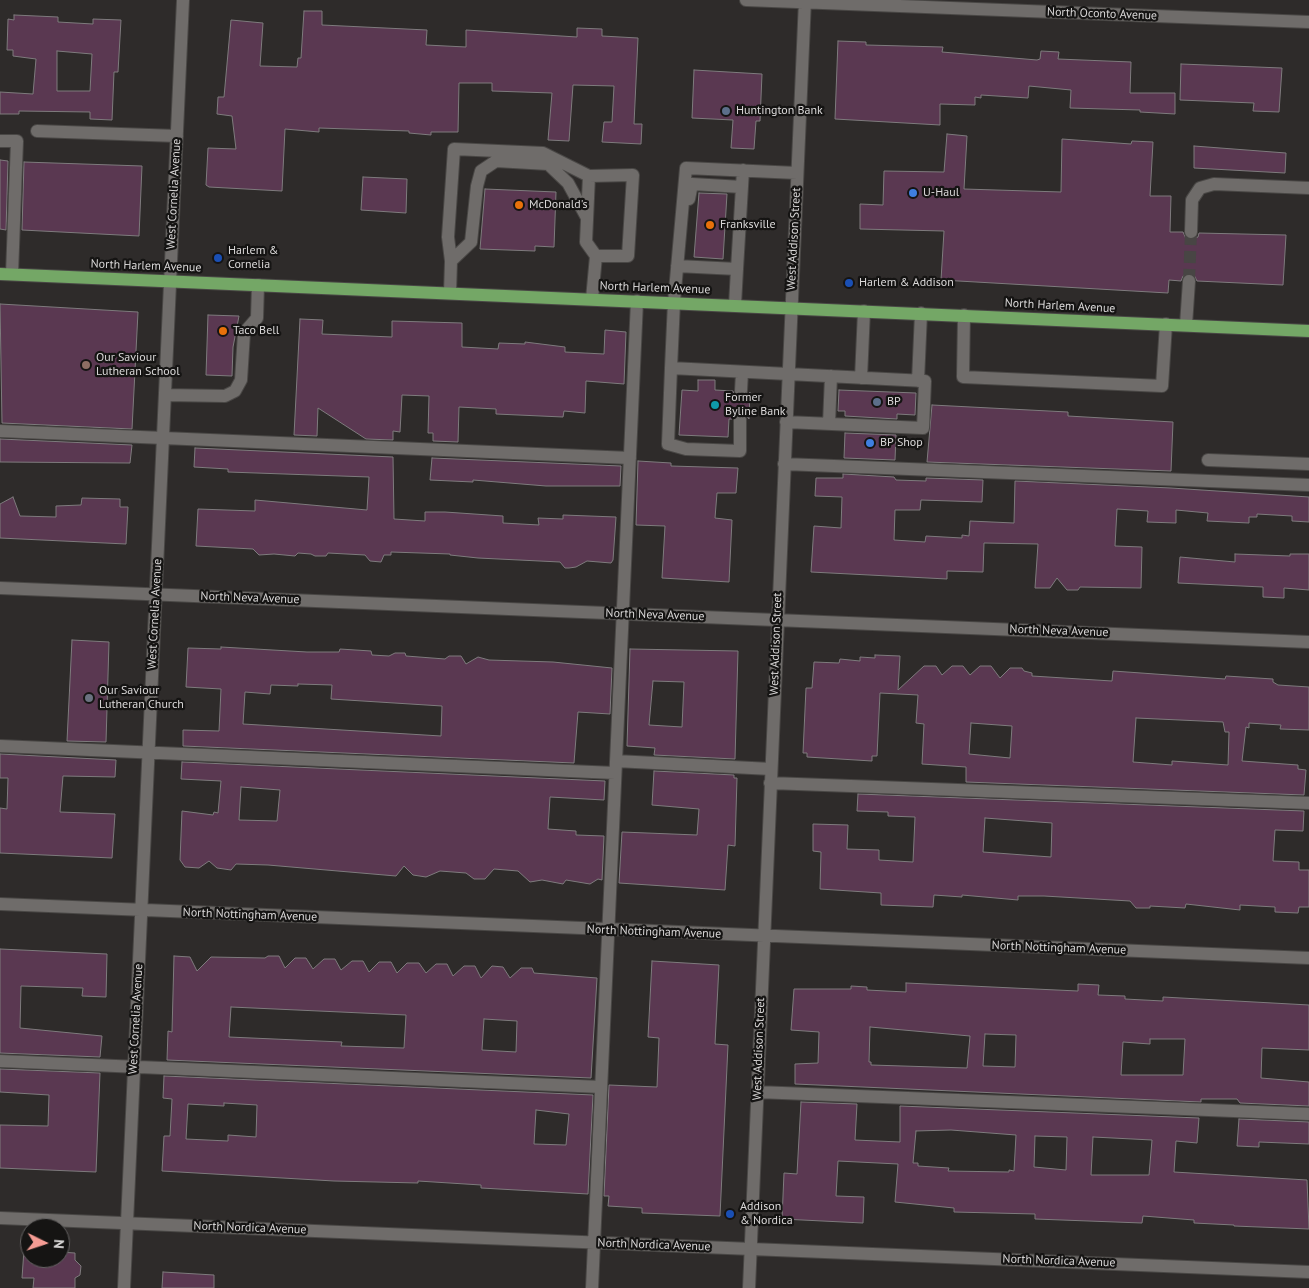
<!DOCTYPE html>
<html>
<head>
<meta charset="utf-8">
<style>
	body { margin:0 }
	#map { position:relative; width:1309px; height:1288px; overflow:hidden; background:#2e2b2a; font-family:"PT Sans",sans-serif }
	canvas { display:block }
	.north { position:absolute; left:20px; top:1218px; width:50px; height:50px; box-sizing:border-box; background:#151413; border:1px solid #646262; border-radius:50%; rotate:94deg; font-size:14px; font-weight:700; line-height:20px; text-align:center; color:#dad8d8 }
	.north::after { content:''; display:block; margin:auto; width:18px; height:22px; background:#f59c94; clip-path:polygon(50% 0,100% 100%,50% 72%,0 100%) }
</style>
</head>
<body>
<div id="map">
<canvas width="1309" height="1288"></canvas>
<div class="north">N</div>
</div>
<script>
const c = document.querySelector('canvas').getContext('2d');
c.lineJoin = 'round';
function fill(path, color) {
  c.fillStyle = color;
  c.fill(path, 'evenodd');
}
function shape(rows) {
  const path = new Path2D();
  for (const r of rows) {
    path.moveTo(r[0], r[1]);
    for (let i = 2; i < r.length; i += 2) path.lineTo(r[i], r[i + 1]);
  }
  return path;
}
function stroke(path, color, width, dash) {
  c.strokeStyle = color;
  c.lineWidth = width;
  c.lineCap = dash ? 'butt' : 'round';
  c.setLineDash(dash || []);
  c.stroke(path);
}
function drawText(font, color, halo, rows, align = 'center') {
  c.font = font + ' "PT Sans",sans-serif';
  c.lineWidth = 4.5;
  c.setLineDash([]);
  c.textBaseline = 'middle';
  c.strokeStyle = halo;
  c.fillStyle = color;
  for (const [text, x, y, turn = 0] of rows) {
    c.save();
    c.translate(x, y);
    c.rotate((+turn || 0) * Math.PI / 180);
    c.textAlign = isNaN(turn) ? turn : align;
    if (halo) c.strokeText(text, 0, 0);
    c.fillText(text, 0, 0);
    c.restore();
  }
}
const building = shape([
	[304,11,322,11,322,25,427,30,426,45,466,47,466,30,577,37,577,28,602,29,602,36,638,38,634,124,642,124,641,144,602,142,604,122,612,122,614,86,573,85,569,141,548,140,552,93,492,91,492,83,459,83,458,132,431,132,431,135,409,133,409,131,319,128,319,132,285,129,282,191,209,187,206,185,208,148,236,149,232,116,217,114,218,97,224,97,231,20,263,23,260,66,297,67,298,58,301,58,304,11],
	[14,15,58,17,58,22,93,24,93,19,121,20,118,72,114,72,112,120,90,119,90,112,19,111,19,114,0,114,0,92,33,94,36,59,13,56,13,50,7,50,8,19,14,20,14,15],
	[57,51,92,54,90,91,57,91,57,51],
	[838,41,866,42,866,45,943,47,942,52,1037,60,1040,59,1041,51,1059,52,1058,59,1131,62,1130,93,1175,93,1175,114,1140,112,1140,110,1070,108,1071,90,1029,86,1028,98,981,95,981,98,975,97,975,105,940,104,940,125,835,119,838,41],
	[1181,64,1282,68,1279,112,1253,111,1254,103,1180,100,1181,64],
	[694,70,762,74,760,121,756,121,754,149,731,148,733,120,692,118,694,70],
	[947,134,967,136,964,189,1061,192,1062,139,1131,144,1132,141,1153,142,1150,196,1171,196,1170,232,1183,232,1186,239,1191,240,1198,237,1199,233,1286,235,1283,285,1197,281,1194,275,1189,273,1183,276,1181,281,1169,280,1168,293,941,280,944,231,860,229,860,204,883,205,884,171,944,172,947,134],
	[1194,146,1286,153,1285,173,1194,168,1194,146],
	[0,160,8,161,6,230,0,229,0,160],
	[24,162,142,166,139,236,22,230,24,162],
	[363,177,407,179,406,213,361,210,363,177],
	[485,189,556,192,554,247,535,246,535,251,480,249,485,189],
	[699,193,727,194,723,259,694,257,699,193],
	[0,304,138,312,132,429,2,423,0,304],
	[208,315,239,316,233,347,232,376,206,375,208,315],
	[300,319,323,320,322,334,392,337,392,321,462,323,462,347,498,349,499,343,525,344,525,342,565,347,565,352,604,354,605,330,626,332,624,384,586,381,585,413,564,411,563,417,496,414,496,409,459,407,458,442,433,441,433,433,428,433,429,396,402,395,400,432,393,431,393,440,366,439,318,408,317,436,294,435,300,319],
	[698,380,715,380,715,390,733,391,734,395,740,399,745,398,750,392,749,419,744,412,736,412,732,419,729,419,728,437,679,435,682,390,698,391,698,380],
	[839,390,916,393,915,415,897,414,897,419,845,416,845,411,838,411,839,390],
	[932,405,1068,412,1068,416,1173,422,1171,471,927,462,932,405],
	[845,433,896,435,895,460,844,458,845,433],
	[0,439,132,445,130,463,0,462,0,439],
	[195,448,393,457,394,519,425,521,425,512,445,512,503,516,503,523,539,525,538,518,563,519,563,515,616,517,613,560,611,563,587,561,576,567,569,568,565,568,560,562,478,558,450,555,450,554,391,552,391,555,384,555,381,562,370,561,365,555,328,553,326,556,315,556,311,554,298,553,295,556,274,554,259,555,253,549,196,546,198,509,255,511,255,500,367,510,369,477,228,472,228,469,194,467,195,448],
	[432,458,621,466,620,486,546,486,473,480,473,482,430,480,432,458],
	[638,461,671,463,671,466,738,468,736,493,717,493,715,518,732,520,729,582,662,578,665,526,636,525,638,461],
	[843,474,894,477,896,480,926,481,926,478,983,480,982,502,921,500,920,510,895,510,894,540,925,542,926,536,962,538,962,535,969,536,970,521,1014,523,1015,481,1171,488,1309,497,1309,522,1292,521,1292,516,1257,514,1257,517,1249,517,1249,523,1207,521,1208,513,1176,510,1176,523,1147,522,1148,511,1117,509,1115,546,1142,547,1141,588,1080,587,1078,590,1067,590,1057,578,1050,588,1035,588,1038,544,984,543,983,572,947,571,947,579,811,572,814,526,841,528,842,497,815,496,816,478,843,478,843,474],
	[13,497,20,516,56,517,56,506,81,505,82,498,120,499,120,507,128,507,126,544,0,538,0,504,13,497],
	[1235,554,1290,556,1290,554,1309,554,1309,590,1284,588,1284,598,1263,597,1263,587,1178,583,1180,557,1235,562,1235,554],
	[72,640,109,642,106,742,67,741,72,640],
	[221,647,307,652,339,652,340,649,371,651,372,655,389,656,395,653,405,653,406,656,445,659,449,656,461,656,466,664,478,657,489,660,553,662,612,668,610,714,578,712,574,763,183,746,183,730,219,731,221,689,186,687,188,648,221,649,221,647],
	[298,684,332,685,331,699,442,706,441,736,243,724,245,692,270,694,271,685,298,686,298,684],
	[630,649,738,651,735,759,654,755,655,748,627,746,630,649],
	[653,681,684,682,682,727,649,725,653,681],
	[875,655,900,656,898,690,924,666,936,666,942,675,952,666,963,666,970,675,980,666,991,666,1000,678,1010,668,1022,668,1024,671,1032,673,1032,676,1112,681,1113,671,1225,679,1226,676,1273,679,1273,682,1278,685,1309,687,1309,730,1280,729,1281,725,1249,723,1249,728,1246,727,1242,761,1298,765,1298,769,1306,770,1304,795,966,782,966,767,922,764,924,724,916,723,918,695,880,693,877,756,872,756,872,761,807,757,807,753,803,753,806,688,812,688,814,662,839,663,840,659,860,661,860,657,875,658,875,655],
	[1136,718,1223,722,1225,732,1229,732,1228,765,1172,761,1172,765,1133,762,1136,718],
	[971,723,1012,726,1010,758,969,754,971,723],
	[0,754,116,760,115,777,63,776,60,812,115,814,112,858,0,853,0,808,7,809,8,778,0,778,0,754],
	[182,762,605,781,604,800,550,797,548,829,576,831,576,835,604,836,602,880,598,879,590,884,566,880,563,884,542,880,530,882,518,871,494,869,485,879,474,879,466,873,440,871,426,877,413,875,404,866,396,876,268,865,236,864,231,870,217,868,209,861,199,868,185,867,180,860,182,811,213,815,214,812,218,813,221,781,181,779,182,762],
	[241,787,280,790,277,821,239,820,241,787],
	[654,771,734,775,734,778,737,778,735,846,728,845,725,890,619,883,622,832,697,835,699,809,652,805,654,771],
	[858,794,1304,811,1303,831,1275,830,1273,861,1299,862,1299,870,1309,870,1309,907,1299,907,1298,913,1275,912,1275,907,1240,905,1240,910,1186,904,1185,908,1150,906,1150,908,1136,908,1130,901,1044,896,1018,896,1018,900,962,895,962,897,934,895,933,907,881,905,881,893,820,889,821,852,813,851,813,824,848,825,847,849,879,850,879,860,913,862,915,817,888,816,888,812,857,811,858,794],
	[985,818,1052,823,1051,857,983,852,985,818],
	[0,949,107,954,106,997,82,996,83,988,21,986,20,1028,102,1036,100,1057,0,1053,0,949],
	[174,956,190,957,197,971,211,957,265,958,268,956,279,956,285,968,295,958,306,958,313,969,324,959,335,959,341,970,352,961,363,961,369,972,379,962,391,962,397,973,407,963,419,963,426,973,436,964,447,964,453,976,464,966,475,966,481,978,492,966,503,967,510,978,521,968,532,968,534,973,597,978,591,1078,167,1060,168,1031,172,1032,174,956],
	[231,1007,406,1015,404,1048,341,1046,342,1042,229,1037,231,1007],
	[484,1019,517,1021,516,1052,482,1050,484,1019],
	[652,961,719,965,715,1044,728,1045,720,1216,642,1213,642,1208,608,1206,609,1196,604,1196,609,1085,657,1087,659,1038,648,1037,652,961],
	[906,983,1078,991,1078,984,1099,985,1098,995,1125,996,1125,999,1163,1001,1163,997,1309,1005,1309,1050,1262,1048,1261,1078,1309,1082,1309,1106,1240,1103,1237,1099,1201,1099,1201,1102,795,1084,795,1064,818,1063,819,1032,791,1030,794,989,851,989,851,986,867,987,867,990,906,992,906,983],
	[870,1027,970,1036,967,1068,871,1065,871,1062,869,1062,870,1027],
	[985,1034,1016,1035,1015,1067,983,1066,985,1034],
	[1150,1039,1185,1039,1183,1075,1121,1075,1123,1042,1150,1044,1150,1039],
	[0,1069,100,1073,96,1172,0,1168,0,1125,48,1126,49,1095,0,1092,0,1069],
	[164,1076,593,1095,588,1194,481,1188,481,1185,418,1181,418,1183,334,1181,162,1171,164,1136,170,1136,172,1099,163,1098,164,1076],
	[224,1103,257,1105,256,1137,228,1135,228,1141,186,1139,188,1104,224,1106,224,1103],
	[536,1110,569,1114,566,1145,534,1144,536,1110],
	[801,1102,857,1104,855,1140,900,1142,900,1106,1199,1118,1197,1143,1176,1141,1174,1172,1307,1180,1309,1229,1234,1226,1234,1225,1194,1223,1194,1220,1143,1216,1142,1223,1035,1219,1035,1214,954,1212,954,1208,895,1202,898,1164,838,1161,836,1196,864,1197,863,1223,782,1219,784,1173,797,1174,801,1102],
	[916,1131,951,1130,1016,1135,1014,1171,1009,1170,1009,1172,948,1171,949,1168,918,1166,918,1163,913,1163,916,1131],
	[1035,1136,1067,1137,1066,1170,1034,1167,1035,1136],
	[1093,1137,1152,1140,1149,1175,1091,1175,1093,1137],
	[1239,1119,1309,1122,1309,1144,1259,1142,1259,1147,1237,1146,1239,1119],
	[24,1250,30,1250,30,1258,60,1258,60,1252,75,1253,75,1260,81,1266,80,1275,75,1278,75,1288,33,1288,34,1278,22,1278,24,1250],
	[163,1272,214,1275,214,1288,162,1288,163,1272]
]);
const minorTunnel = shape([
	[1189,281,1191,232],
	[740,419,741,391]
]);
const minor = shape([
	[746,0,1309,22],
	[37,131,177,136],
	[0,141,17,141,12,274],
	[589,176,633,175,628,256,596,256],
	[689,199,692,184,742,187],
	[1191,232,1192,200,1200,188,1214,184,1309,188],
	[451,261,471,242,477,186,481,171,496,161,548,164,568,183,587,218],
	[677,266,737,269,743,170],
	[450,293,451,261,448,237,454,149,543,153,589,176,586,242,596,256,592,299],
	[735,305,737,269],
	[964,315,963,377,1162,386,1166,324],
	[1186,325,1189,281],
	[671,368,674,302,686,168,797,173],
	[861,378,864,311],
	[918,381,921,313],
	[741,391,742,372],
	[165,395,225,396,235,391,241,380,244,333,257,318,258,285],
	[740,419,740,451,686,449,668,444,671,368,925,381,923,428,786,422],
	[829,424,831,376],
	[0,431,630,458],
	[1208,460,1309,464],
	[784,464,1309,485],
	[0,588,1309,642],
	[0,746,615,773],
	[616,761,771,769],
	[770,783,1309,803],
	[0,904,1309,958],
	[0,1061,601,1087],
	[757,1092,1309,1114],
	[0,1218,1309,1272],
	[124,1288,183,0],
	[592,1288,637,301],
	[749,1288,805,0]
]);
const major = shape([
	[0,274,1309,331]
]);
const markers = [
	[726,111,5,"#5c6f8a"],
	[913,193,5,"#3f7fe0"],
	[519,205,5,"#e8710a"],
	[710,225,5,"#e8710a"],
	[218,258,5,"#1a4fb4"],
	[849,283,5,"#1a4fb4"],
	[223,331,5,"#e8710a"],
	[86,365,5,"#8d6e63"],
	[877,402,5,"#5c6f8a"],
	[715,405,5,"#0f9aa8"],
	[870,443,5,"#3f7fe0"],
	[89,698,5,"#6b7280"],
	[730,1214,5,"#1a4fb4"]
];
const streetNames = [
	["North Oconto Avenue",1102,14,2],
	["West Cornelia Avenue",174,194,-87],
	["West Addison Street",794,239,-87],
	["North Harlem Avenue",146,266,2],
	["North Harlem Avenue",655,288,2],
	["North Harlem Avenue",1060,306,3],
	["North Neva Avenue",250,598,2],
	["West Cornelia Avenue",155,614,-87],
	["North Neva Avenue",655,615,2],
	["North Neva Avenue",1059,631,2],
	["West Addison Street",776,644,-88],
	["North Nottingham Avenue",250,915,2],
	["North Nottingham Avenue",654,932,2],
	["North Nottingham Avenue",1059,948,2],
	["West Cornelia Avenue",136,1019,-87],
	["West Addison Street",759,1049,-88],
	["North Nordica Avenue",250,1228,2],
	["North Nordica Avenue",654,1245,2],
	["North Nordica Avenue",1059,1261,2]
];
const poiNames = [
	["Huntington Bank",736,111],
	["U-Haul",923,193],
	["McDonald's",529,205],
	["Franksville",720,225],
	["Harlem &",228,251],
	["Cornelia",228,265],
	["Harlem & Addison",859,283],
	["Taco Bell",233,331],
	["Our Saviour",96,358],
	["Lutheran School",96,372],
	["Former",725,398],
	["Byline Bank",725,412],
	["BP",887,402],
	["BP Shop",880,443],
	["Our Saviour",99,691],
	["Lutheran Church",99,705],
	["Addison",740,1207],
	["& Nordica",740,1221]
];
fill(building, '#5a3851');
stroke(building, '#7e7b7d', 1);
stroke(minorTunnel, '#484544', 12, [12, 6]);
stroke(minor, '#494745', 14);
stroke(major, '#494745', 14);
stroke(minor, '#6f6c6a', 12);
stroke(major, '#74a766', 12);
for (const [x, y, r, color] of markers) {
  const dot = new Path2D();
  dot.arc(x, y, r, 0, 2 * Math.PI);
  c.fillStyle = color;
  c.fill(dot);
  stroke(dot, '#151413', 2);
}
drawText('12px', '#dad8d8', '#151413', streetNames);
drawText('12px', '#dad8d8', '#151413', poiNames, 'left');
</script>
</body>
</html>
